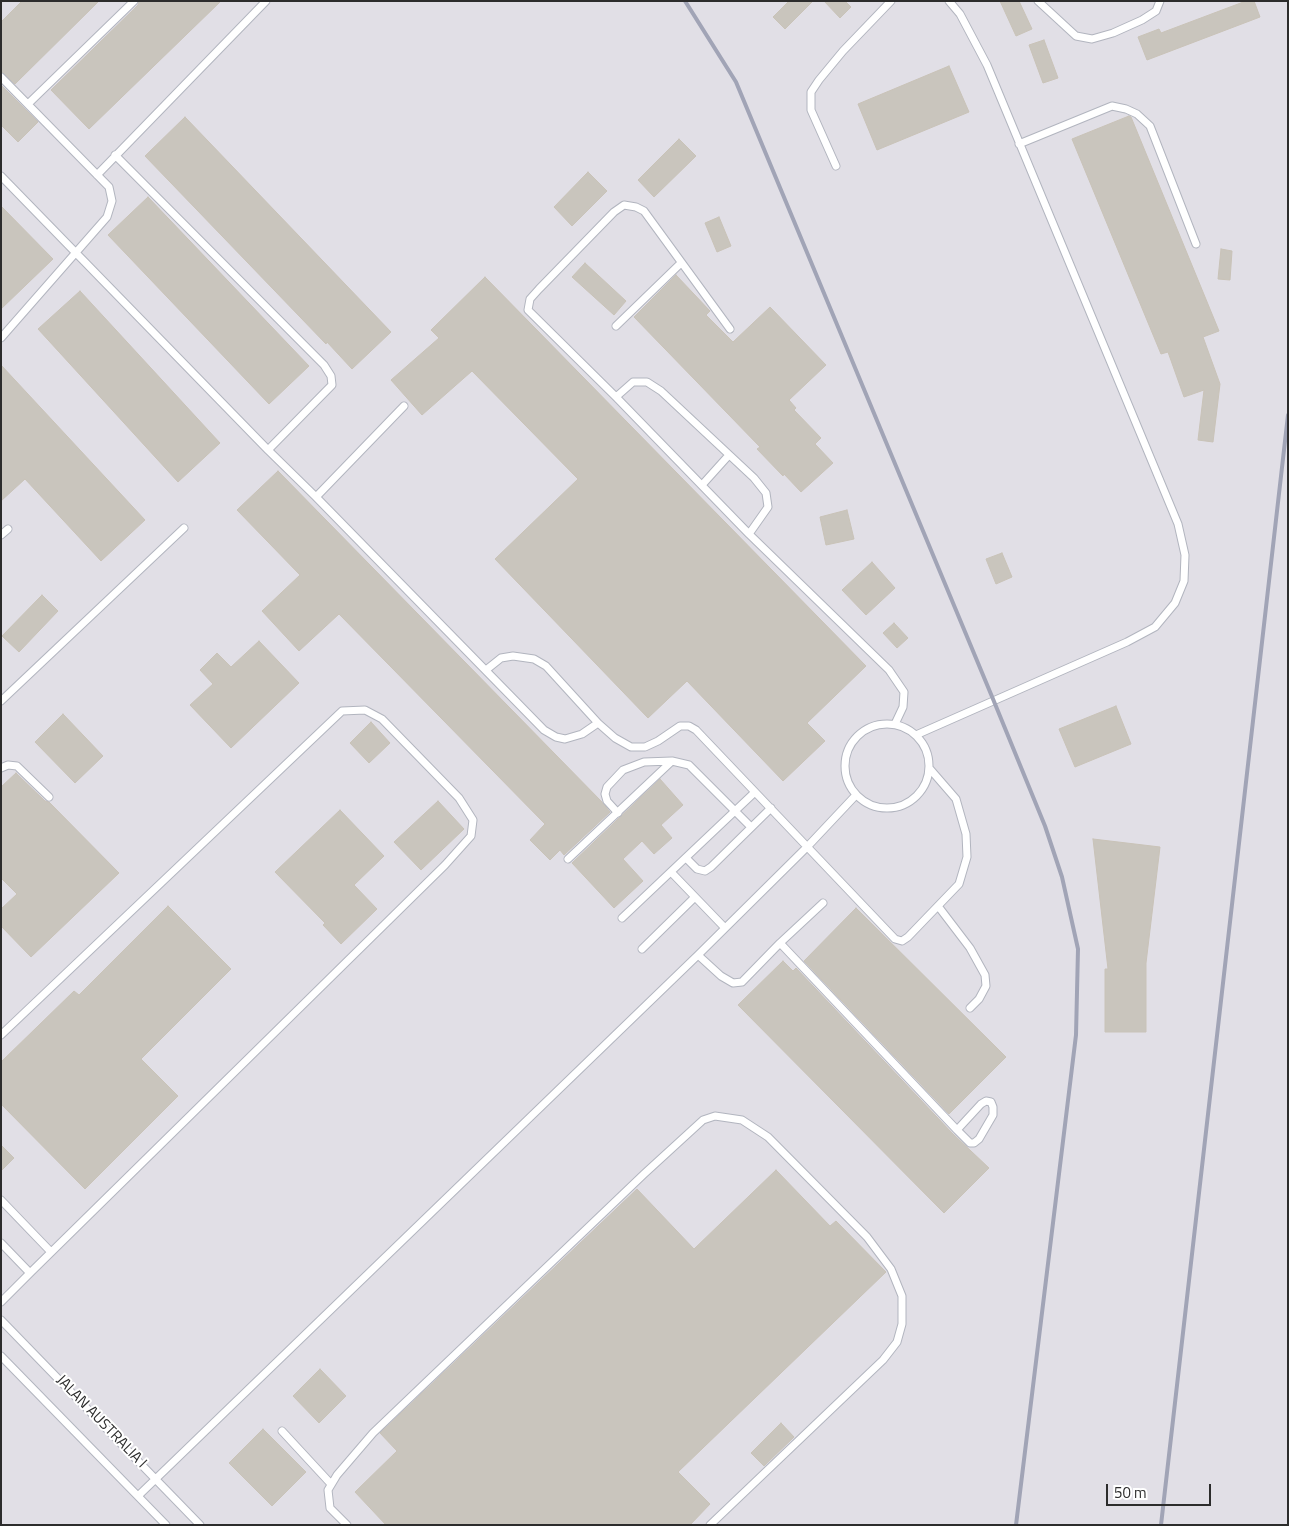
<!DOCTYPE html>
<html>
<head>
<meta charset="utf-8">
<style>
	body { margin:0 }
	#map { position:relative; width:1289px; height:1526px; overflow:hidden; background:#ede7df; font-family:"Titillium Web",sans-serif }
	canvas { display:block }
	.frame { position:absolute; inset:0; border:2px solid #2c2c2c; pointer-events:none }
	.scale { position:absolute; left:1106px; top:1484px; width:105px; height:22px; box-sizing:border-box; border:2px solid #2c2c2c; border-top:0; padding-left:6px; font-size:15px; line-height:18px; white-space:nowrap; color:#2c2c2c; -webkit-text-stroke:4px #fff; paint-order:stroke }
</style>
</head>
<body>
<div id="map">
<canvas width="1289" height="1526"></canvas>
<div class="frame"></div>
<div class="scale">50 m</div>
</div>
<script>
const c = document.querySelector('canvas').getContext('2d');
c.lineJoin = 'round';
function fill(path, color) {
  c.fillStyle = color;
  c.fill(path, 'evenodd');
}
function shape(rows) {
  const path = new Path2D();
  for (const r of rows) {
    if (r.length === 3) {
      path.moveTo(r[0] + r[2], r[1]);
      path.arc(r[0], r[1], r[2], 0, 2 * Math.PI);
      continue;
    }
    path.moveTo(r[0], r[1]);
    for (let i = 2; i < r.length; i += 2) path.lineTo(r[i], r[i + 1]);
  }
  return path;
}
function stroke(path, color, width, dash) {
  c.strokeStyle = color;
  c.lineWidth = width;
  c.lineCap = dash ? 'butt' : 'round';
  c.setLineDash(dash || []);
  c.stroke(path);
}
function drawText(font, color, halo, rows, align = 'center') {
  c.font = font + ' "Titillium Web",sans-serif';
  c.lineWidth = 4;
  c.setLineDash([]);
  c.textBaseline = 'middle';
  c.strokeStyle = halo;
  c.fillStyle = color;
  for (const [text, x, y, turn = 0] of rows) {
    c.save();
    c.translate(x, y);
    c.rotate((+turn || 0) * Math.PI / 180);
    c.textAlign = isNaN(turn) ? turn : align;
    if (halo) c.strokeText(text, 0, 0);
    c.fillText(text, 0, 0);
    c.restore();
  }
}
const industrial = shape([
	[1,1,1288,1,1288,1525,1,1525]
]);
const building = shape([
	[22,1,99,1,15,84,1,72,1,22,22,1],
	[139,1,221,1,89,129,51,90,138,5,139,1],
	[789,1,813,1,785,29,773,17,789,1],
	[824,1,845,1,851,7,840,18,824,1],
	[1000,1,1019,1,1032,29,1016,36,1000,1],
	[1246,1,1254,1,1260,17,1147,60,1138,37,1159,29,1161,33,1246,1],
	[1044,40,1058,78,1043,83,1029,45,1044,40],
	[949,66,969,112,877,150,858,104,949,66],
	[1,85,38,122,18,142,1,125,1,85],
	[1129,116,1131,117,1219,331,1203,337,1220,384,1213,442,1198,440,1204,390,1184,397,1168,352,1161,354,1072,139,1129,116],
	[185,117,391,332,352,369,327,342,326,344,145,156,185,117],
	[679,139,696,156,654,197,638,180,679,139],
	[588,172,607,191,572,226,554,207,588,172],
	[148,197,309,366,269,404,108,235,148,197],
	[1,206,53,259,1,309,1,206],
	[719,217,731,246,717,252,705,223,719,217],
	[1221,249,1232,251,1230,280,1218,279,1221,249],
	[585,263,626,301,614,315,572,277,585,263],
	[676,275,710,311,706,315,733,342,770,307,826,365,789,400,796,408,794,410,821,438,815,444,833,463,801,492,784,474,783,476,757,449,760,447,634,317,676,275],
	[485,277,866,666,807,723,825,741,783,781,687,681,648,718,495,559,578,479,472,371,422,415,391,380,439,338,431,330,485,277],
	[80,291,220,443,178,482,38,329,80,291],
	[1,365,145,520,101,561,25,479,1,501,1,365],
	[278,471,601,801,610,812,564,855,560,850,550,860,530,840,545,824,339,614,299,651,262,611,300,575,237,510,278,471],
	[847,510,854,539,826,545,820,517,847,510],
	[1002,553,1012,577,996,584,986,559,1002,553],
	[872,562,895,588,866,615,842,590,872,562],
	[42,595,58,611,19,652,2,636,42,595],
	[894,623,908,638,897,648,883,633,894,623],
	[259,641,299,683,231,748,190,705,213,684,200,670,217,653,231,667,259,641],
	[1116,706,1131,744,1075,767,1059,729,1116,706],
	[63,714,103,756,75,783,35,742,63,714],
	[371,722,390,743,369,763,350,743,371,722],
	[16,773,45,801,49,802,119,873,31,957,1,926,1,909,17,894,1,878,1,787,16,773],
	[660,779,683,805,661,825,672,838,654,854,642,841,623,859,643,881,614,908,572,863,660,779],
	[438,801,464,829,421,870,394,842,438,801],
	[340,810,384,856,354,885,377,909,341,944,323,925,325,923,275,872,340,810],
	[1093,839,1160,847,1146,963,1146,1032,1105,1032,1105,969,1108,969,1093,839],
	[168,906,231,969,141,1059,178,1096,85,1189,1,1104,1,1062,74,991,79,995,168,906],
	[856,908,1006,1057,949,1114,804,961,856,908],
	[783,961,793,971,796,968,953,1134,989,1168,944,1213,738,1005,783,961],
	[1,1145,14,1158,1,1171,1,1145],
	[776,1170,830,1226,836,1221,886,1272,678,1472,710,1504,690,1525,386,1525,355,1492,397,1451,380,1433,637,1189,694,1249,776,1170],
	[320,1369,346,1396,319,1423,293,1396,320,1369],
	[781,1423,794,1437,764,1466,751,1453,781,1423],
	[263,1429,306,1472,272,1506,229,1463,263,1429]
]);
const lane = shape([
	[1038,1,1076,36,1092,39,1113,33,1142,20,1156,11,1160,1],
	[1,77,109,187,112,201,107,217,1,338],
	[28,104,134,1],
	[1019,144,1112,106,1126,109,1137,114,1150,126,1196,244],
	[836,166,811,110,811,92,819,80,843,51,891,1],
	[97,175,266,1],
	[1,176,268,450,332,385,331,376,324,365,115,155],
	[616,326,681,263],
	[730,329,644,211,636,207,624,205,614,212,539,289,530,299,528,310,616,397,749,534,889,670,904,692,903,707,895,724],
	[616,397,633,382,647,382,661,391,754,478,766,493,768,507,749,534],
	[404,406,316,497,544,730,556,737,565,739,582,734,598,723,615,738,631,747,645,747,658,741,680,726,689,726,696,730,895,939,902,941,908,937,959,884,967,857,966,834,956,799,930,769],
	[268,450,316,497],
	[702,485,729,455],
	[1,535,8,529],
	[486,670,501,658,513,656,534,659,546,666,598,723],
	[1,701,184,528],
	[887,766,42],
	[916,735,1127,642,1155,627,1175,603,1184,581,1185,555,1178,524,987,65,960,14,949,1],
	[1,768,8,765,17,766,49,797],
	[618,813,607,801,605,794,607,787,623,770,644,762,672,761],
	[686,858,697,869,705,871,711,867,771,808],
	[568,859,672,761,689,765,751,827],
	[671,872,725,928],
	[938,906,970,948,985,975,986,986,979,999,970,1008],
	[622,918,755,792],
	[780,943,957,1130,970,1143,974,1143,979,1139,993,1115,993,1107,991,1102,986,1101,981,1104,957,1130],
	[642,949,695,897],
	[698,955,721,976,733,983,742,982,780,943,823,903],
	[1,1035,342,711,365,710,382,719,459,798,473,820,471,836,445,865,30,1273,1,1243],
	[1,1200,51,1252],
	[1,1302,30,1273],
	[1,1320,200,1525],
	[1,1356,166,1525],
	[282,1431,331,1484],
	[138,1496,698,955,808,846,856,795],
	[347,1525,330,1508,328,1490,337,1475,373,1433,644,1174,703,1120,715,1116,742,1120,768,1137,867,1237,891,1269,902,1296,902,1324,897,1342,883,1360,710,1525]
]);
const rail = shape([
	[685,1,736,82,993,699,1045,826,1062,877,1078,949,1076,1035,1016,1525],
	[1161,1525,1288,415]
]);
const streetNames = [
	["JALAN AUSTRALIA I",101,1422,46]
];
fill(industrial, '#e1dfe6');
fill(building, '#c9c5bd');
stroke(building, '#c9c3b8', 1);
stroke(lane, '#b2b5bf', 9);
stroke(lane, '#fff', 7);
stroke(rail, '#a1a4b6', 4);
drawText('15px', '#2c2c2c', '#fff', streetNames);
</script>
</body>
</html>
